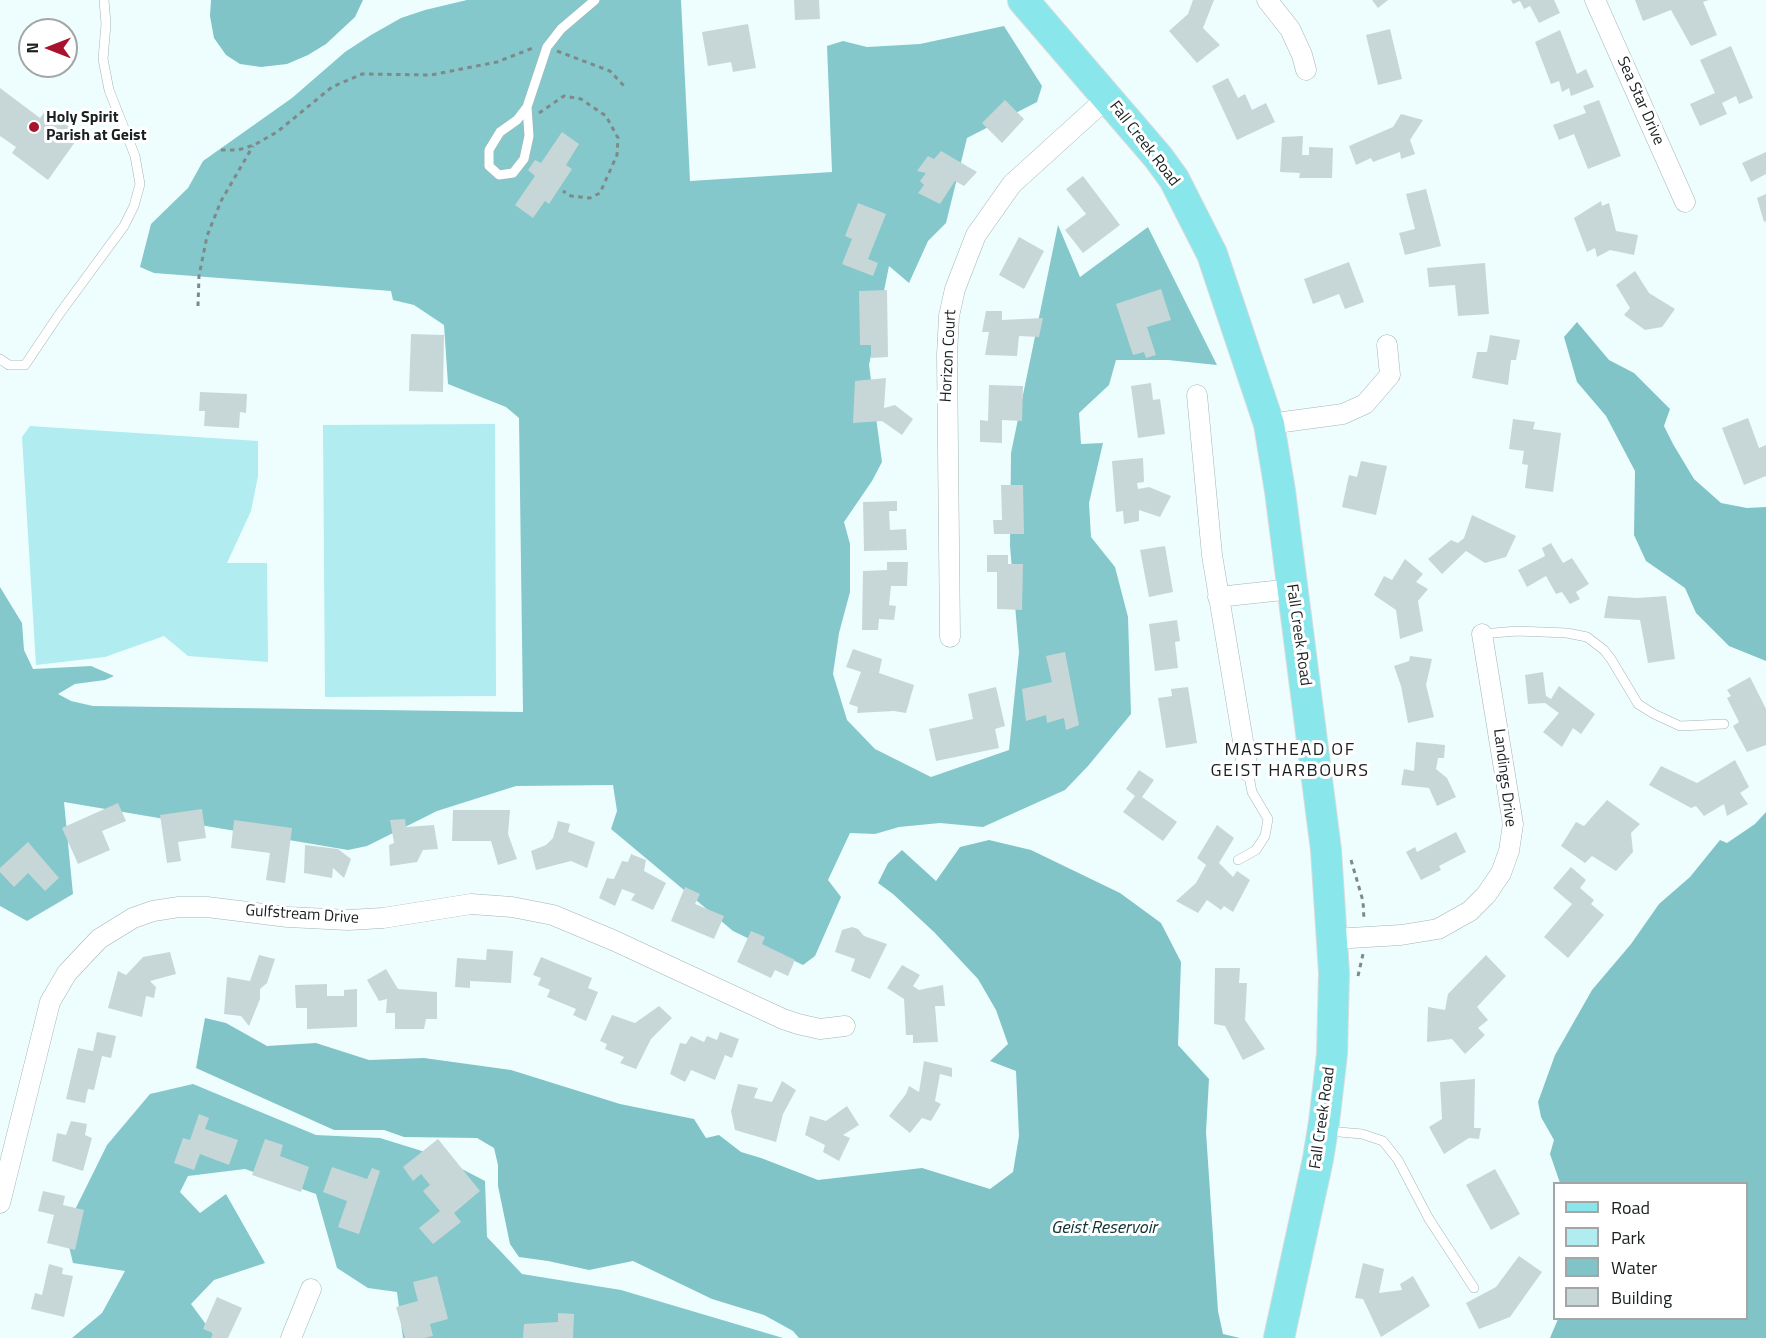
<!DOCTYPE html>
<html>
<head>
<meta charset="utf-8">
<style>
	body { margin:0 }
	#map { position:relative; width:1766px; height:1338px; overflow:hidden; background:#eefeff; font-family:"Titillium Web",sans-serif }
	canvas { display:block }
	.legend { position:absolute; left:1553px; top:1182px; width:195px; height:138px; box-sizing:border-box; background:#fff; border:2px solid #a3a6a6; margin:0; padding:8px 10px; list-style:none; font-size:18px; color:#1a2020 }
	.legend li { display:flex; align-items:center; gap:12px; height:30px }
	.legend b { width:30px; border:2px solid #a3a6a6 }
	.north { position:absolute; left:18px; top:18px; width:60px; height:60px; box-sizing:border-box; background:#fff; border:2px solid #a3a6a6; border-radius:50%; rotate:270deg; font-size:16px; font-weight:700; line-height:24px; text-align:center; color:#1a2020 }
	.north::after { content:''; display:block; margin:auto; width:21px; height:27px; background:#a9122d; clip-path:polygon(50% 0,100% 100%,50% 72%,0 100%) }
</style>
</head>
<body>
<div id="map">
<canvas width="1766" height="1338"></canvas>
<ul class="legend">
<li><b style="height:8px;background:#89e7ec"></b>Road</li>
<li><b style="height:16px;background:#b0ecf0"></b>Park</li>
<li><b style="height:16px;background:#80c4c8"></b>Water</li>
<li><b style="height:16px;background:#c7d7d8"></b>Building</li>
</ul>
<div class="north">N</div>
</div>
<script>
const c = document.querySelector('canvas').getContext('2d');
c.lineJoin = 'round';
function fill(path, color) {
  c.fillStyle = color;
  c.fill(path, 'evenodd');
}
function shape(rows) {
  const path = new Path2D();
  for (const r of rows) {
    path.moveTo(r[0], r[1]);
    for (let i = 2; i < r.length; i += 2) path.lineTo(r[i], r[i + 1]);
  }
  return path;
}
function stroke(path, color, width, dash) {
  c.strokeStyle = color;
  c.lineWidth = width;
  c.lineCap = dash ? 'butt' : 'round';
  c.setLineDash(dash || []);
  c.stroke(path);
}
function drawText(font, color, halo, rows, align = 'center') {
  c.font = font + ' "Titillium Web",sans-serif';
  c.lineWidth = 6;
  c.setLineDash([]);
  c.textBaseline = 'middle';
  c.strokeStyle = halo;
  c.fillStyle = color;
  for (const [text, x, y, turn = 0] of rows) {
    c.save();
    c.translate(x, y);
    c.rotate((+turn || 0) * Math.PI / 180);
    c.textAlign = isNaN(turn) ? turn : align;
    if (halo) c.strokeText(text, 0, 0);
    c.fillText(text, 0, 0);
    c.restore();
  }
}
const green = shape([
	[495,424,496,696,325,697,323,425],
	[30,426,258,441,258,476,251,511,227,563,267,563,268,662,188,656,164,636,105,657,36,665,22,437]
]);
const forest = shape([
	[467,0,681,0,690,181,832,172,827,46,843,41,867,47,920,44,1004,26,1042,86,1037,102,967,138,946,223,928,241,909,283,889,266,869,365,882,462,872,481,844,522,850,544,850,592,839,633,833,674,847,720,875,749,931,777,1009,750,1019,652,1010,546,1011,453,1058,225,1080,277,1148,227,1217,365,1168,360,1116,360,1109,385,1079,413,1081,444,1103,443,1089,503,1091,537,1115,567,1128,617,1131,714,1088,766,1065,790,983,827,940,823,899,827,875,834,850,833,828,880,841,897,815,956,803,965,733,931,611,829,617,811,613,785,516,786,437,811,367,846,348,850,64,802,73,894,27,921,0,906,0,587,22,623,24,650,33,669,91,666,114,676,105,680,75,684,58,694,71,701,93,706,523,712,519,418,506,407,448,384,444,325,414,305,393,300,391,291,154,273,140,267,151,224,188,188,203,161,292,98,345,52,371,35,401,18,425,10],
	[193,1084,316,1135,380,1138,435,1155,485,1181,487,1237,522,1274,621,1290,783,1338,403,1338,397,1292,368,1288,337,1268,316,1194,245,1169,188,1176,180,1192,200,1213,226,1194,265,1263,214,1280,191,1304,216,1338,72,1338,102,1313,125,1271,73,1263,65,1230,107,1145,150,1094]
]);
const water = shape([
	[211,0,363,0,355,17,326,44,308,55,287,64,261,67,240,64,226,55,214,38,210,16],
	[1577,322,1609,360,1634,373,1670,409,1664,426,1673,444,1694,479,1721,503,1747,508,1766,507,1766,661,1729,646,1696,613,1685,588,1646,561,1634,535,1635,471,1606,416,1577,382,1564,337],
	[1766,812,1766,1338,1550,1338,1558,1319,1746,1318,1746,1184,1560,1183,1550,1154,1554,1140,1541,1117,1538,1102,1555,1055,1592,990,1631,944,1659,904,1690,877,1720,840,1727,843,1755,824],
	[989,840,1031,850,1120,893,1161,923,1181,962,1178,1045,1209,1079,1206,1132,1218,1311,1223,1334,1240,1338,799,1338,793,1331,764,1315,712,1299,633,1261,589,1270,548,1261,519,1257,510,1244,498,1186,498,1165,494,1148,477,1138,404,1137,384,1130,334,1130,196,1068,205,1018,226,1023,267,1046,316,1043,369,1060,424,1058,511,1070,620,1104,694,1119,706,1138,719,1135,741,1152,761,1158,818,1180,922,1168,990,1189,1013,1172,1019,1136,1016,1071,990,1061,1008,1044,996,1010,978,979,934,932,893,894,878,883,888,863,902,850,936,881,960,847]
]);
const building = shape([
	[794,0,819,0,820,19,795,20],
	[1193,0,1214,0,1203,28,1220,45,1197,63,1169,31,1188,14],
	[1372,0,1388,0,1378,8],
	[1511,0,1554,0,1560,13,1539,23,1530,6,1524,9,1520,1,1513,4],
	[1635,0,1709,0,1703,2,1717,35,1691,46,1671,10,1643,21],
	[748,24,756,68,733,72,731,62,708,66,702,32],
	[1390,29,1402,79,1378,85,1366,35],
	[1560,30,1577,74,1586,69,1594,87,1571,96,1569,88,1562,92,1559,81,1551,84,1535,42],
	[1731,46,1753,98,1739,104,1736,96,1722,103,1727,114,1700,126,1690,104,1715,93,1700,60],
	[1228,78,1238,98,1245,94,1252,110,1266,103,1275,122,1237,140,1212,86],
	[0,88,40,118,46,110,80,135,48,180,12,153,16,147,0,136],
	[1005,100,1024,119,1002,143,982,123],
	[1599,100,1621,156,1588,169,1574,134,1559,140,1553,125,1586,113,1583,106],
	[1401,114,1423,120,1410,140,1415,154,1401,159,1400,152,1373,162,1371,158,1356,165,1349,146,1393,127],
	[562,132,579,144,566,165,572,169,549,204,545,201,533,218,515,205,535,176,528,170,535,160,541,163],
	[1303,136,1302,155,1309,155,1309,147,1333,148,1332,178,1299,178,1300,173,1280,172,1282,137],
	[941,151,977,172,964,186,955,181,940,204,918,193,924,185,920,181,926,173,917,171,928,156,934,159],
	[1766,152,1766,174,1751,182,1742,163],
	[1083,176,1120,225,1083,253,1065,230,1086,214,1066,189],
	[1426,189,1441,246,1405,255,1399,233,1415,229,1406,194],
	[1766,194,1766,221,1764,222,1757,198],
	[1601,201,1602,206,1609,203,1616,231,1638,235,1634,255,1610,250,1597,257,1595,248,1587,252,1574,218],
	[858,203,886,214,868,259,878,263,873,276,842,264,852,239,845,236],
	[1019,237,1044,251,1024,289,999,275],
	[1349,262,1364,302,1345,309,1339,294,1313,304,1304,279],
	[1485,263,1489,314,1458,316,1455,285,1429,287,1427,268],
	[1635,271,1649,293,1675,309,1662,327,1645,330,1624,315,1630,308,1616,285],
	[1161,289,1171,320,1147,327,1156,355,1146,358,1144,352,1133,355,1116,304],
	[887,290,888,357,871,358,871,345,860,345,859,291],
	[986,311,1002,311,1002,320,1043,318,1039,337,1019,336,1017,356,985,355,989,332,982,332],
	[411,334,444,335,443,392,409,391],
	[1490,335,1520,340,1516,360,1511,360,1508,385,1472,378,1477,352,1487,352],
	[886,378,884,408,895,405,913,419,902,435,882,421,853,423,855,381],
	[1151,383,1153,400,1160,399,1165,434,1138,438,1131,386],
	[989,385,1023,386,1022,421,1002,420,1002,443,980,442,980,420,988,421],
	[200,392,247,394,246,413,240,412,239,428,204,426,205,411,199,411],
	[1748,418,1759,448,1766,445,1766,476,1744,485,1722,428],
	[1513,419,1535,422,1533,429,1561,433,1553,492,1525,488,1528,465,1522,464,1524,451,1509,449],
	[1143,458,1144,482,1137,483,1138,489,1149,487,1171,496,1160,517,1139,510,1139,521,1124,524,1123,511,1116,512,1112,461],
	[1361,461,1387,466,1376,515,1342,507,1349,475,1357,477],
	[1001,485,1023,485,1024,534,994,534,993,520,1002,520],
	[897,501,897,511,889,511,890,530,906,529,907,550,864,551,863,502],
	[1472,515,1516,536,1506,557,1485,563,1466,551,1442,574,1428,559,1451,540,1458,543,1464,538],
	[1551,543,1563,563,1572,558,1589,584,1576,592,1580,599,1570,604,1562,592,1556,594,1546,576,1527,587,1518,570,1545,556,1542,548],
	[1165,546,1173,592,1149,597,1140,550],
	[987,555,1008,555,1008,564,1023,564,1022,610,997,609,997,572,987,572],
	[1405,559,1423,574,1416,582,1428,589,1418,601,1423,631,1400,639,1396,610,1374,595,1384,576,1392,580],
	[887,562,908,562,907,586,891,586,889,605,896,606,894,620,879,619,878,630,862,630,863,571,887,570],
	[1608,596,1637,598,1666,596,1675,659,1648,663,1640,620,1604,618],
	[1177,620,1180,641,1175,642,1178,668,1155,671,1149,624],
	[853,649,882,659,879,673,914,685,906,713,894,711,857,713,858,707,849,704,861,672,846,667],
	[1065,652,1079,725,1066,730,1064,718,1047,723,1046,715,1026,721,1022,689,1052,682,1046,656],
	[1410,656,1432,659,1426,685,1434,717,1408,723,1401,686,1394,666,1409,661],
	[1543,672,1546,696,1551,699,1559,686,1595,714,1581,734,1573,728,1562,747,1543,732,1559,713,1545,703,1528,704,1525,675],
	[1750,677,1766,709,1766,745,1747,752,1733,726,1739,722,1727,698,1731,696,1727,690],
	[996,687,1005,726,995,729,999,748,936,761,929,729,973,719,968,694],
	[1188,687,1197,743,1166,748,1158,698,1172,696,1171,689],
	[1416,742,1445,745,1444,758,1438,758,1436,769,1447,778,1456,797,1437,806,1429,788,1401,785,1404,769,1414,771],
	[1735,760,1749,787,1740,793,1748,804,1727,816,1724,804,1704,816,1696,806,1691,808,1649,785,1661,766,1697,783],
	[1139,770,1154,780,1142,797,1177,822,1163,841,1123,812,1135,796,1126,789],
	[1607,800,1640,824,1631,833,1633,852,1616,871,1592,856,1585,863,1561,846,1576,822,1584,826],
	[118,803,126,821,102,831,110,850,78,864,62,828],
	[202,809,206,838,178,842,181,861,167,863,160,815],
	[453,810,510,810,508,834,517,859,498,865,491,841,452,841],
	[405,819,406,827,434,825,438,849,423,850,417,862,390,866,389,845,394,843,390,820],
	[234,820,292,828,285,883,266,880,270,853,231,848],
	[558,821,570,824,568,832,595,842,587,868,571,861,536,870,531,851,546,845,553,838],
	[1217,825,1234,838,1219,863,1233,877,1237,871,1250,880,1233,912,1224,906,1221,910,1207,900,1198,913,1176,901,1196,883,1206,865,1197,858],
	[1456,832,1466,852,1439,866,1441,870,1421,880,1406,852,1415,847,1417,852],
	[28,842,59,878,45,891,28,873,14,887,0,872,0,868],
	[305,845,338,849,351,859,344,878,333,868,332,878,304,873],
	[631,854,646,860,644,871,666,883,653,910,631,900,635,894,622,889,615,906,599,898,607,878,614,879,622,861,628,862],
	[1571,867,1586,880,1580,888,1594,900,1591,904,1604,915,1568,958,1544,937,1572,904,1553,888],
	[685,887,700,894,695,904,724,916,714,939,671,921],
	[852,927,858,929,864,936,887,944,870,979,851,971,855,959,835,952,842,930],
	[751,931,765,937,762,944,795,960,788,976,775,970,771,978,737,962],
	[487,949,513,951,511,983,470,981,470,988,455,987,457,958,486,960],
	[170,952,176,974,150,981,156,987,154,998,146,996,142,1017,108,1008,118,971,126,975,143,957],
	[259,955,275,959,267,983,260,989,260,999,249,1026,241,1016,224,1014,227,977,250,981],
	[1486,955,1506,976,1477,1007,1488,1020,1478,1028,1485,1035,1465,1054,1452,1039,1427,1042,1428,1007,1445,1010,1448,994],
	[541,957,592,978,588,988,598,992,586,1021,573,1015,576,1009,547,997,550,990,538,985,541,978,533,975],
	[902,965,920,975,913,986,919,990,943,985,945,1006,935,1006,938,1042,913,1043,913,1035,906,1035,904,999,887,988],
	[1215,968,1240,968,1239,983,1247,983,1245,1020,1265,1049,1243,1060,1225,1026,1214,1024],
	[386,969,398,989,437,992,437,1019,426,1019,424,1029,395,1029,395,1013,386,1013,387,999,379,1001,367,980],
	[327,984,327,996,344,996,344,990,357,989,357,1027,307,1029,307,1008,296,1008,295,985],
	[659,1006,672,1018,651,1039,636,1069,620,1063,624,1057,605,1049,607,1044,600,1041,612,1015,635,1023],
	[97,1032,116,1036,111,1058,102,1056,94,1090,88,1089,85,1103,66,1099,78,1048,93,1051],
	[720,1032,739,1039,732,1058,725,1055,715,1080,691,1070,685,1082,670,1074,680,1043,686,1044,691,1036,704,1042,707,1036,717,1040],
	[924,1061,952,1068,952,1077,940,1074,935,1101,941,1104,931,1121,922,1118,910,1133,889,1116,906,1094,909,1086,919,1092],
	[1475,1079,1474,1128,1481,1128,1479,1139,1469,1138,1444,1154,1429,1127,1442,1119,1440,1082],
	[782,1081,796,1090,783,1114,776,1142,735,1130,731,1111,738,1084,758,1088,754,1098,772,1102],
	[847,1106,859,1125,843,1135,850,1138,839,1161,823,1152,825,1145,805,1135,810,1116,826,1121],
	[199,1114,209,1118,205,1129,238,1140,229,1165,200,1154,194,1170,174,1163,183,1138,190,1140],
	[71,1121,87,1124,85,1135,92,1138,83,1171,52,1161,57,1133,66,1135],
	[265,1139,283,1145,280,1156,309,1167,301,1192,252,1175],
	[438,1139,480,1191,454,1213,461,1222,433,1244,419,1228,440,1211,423,1191,430,1185,421,1174,413,1181,403,1167],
	[332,1167,367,1179,372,1168,380,1171,359,1234,338,1227,347,1201,323,1192],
	[1495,1169,1520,1214,1491,1230,1466,1185],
	[43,1191,65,1196,63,1205,84,1210,75,1250,47,1243,54,1215,38,1211],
	[1519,1256,1542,1272,1510,1317,1479,1329,1466,1303,1496,1287],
	[1363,1263,1384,1269,1379,1293,1402,1290,1400,1284,1413,1276,1430,1306,1381,1337,1363,1299,1355,1298],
	[49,1264,63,1268,62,1274,73,1276,64,1317,31,1309,35,1293,42,1295],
	[437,1276,448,1319,430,1324,433,1336,424,1338,405,1338,396,1307,418,1301,413,1282],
	[217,1297,242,1308,228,1338,211,1338,213,1333,203,1329],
	[558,1313,574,1314,573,1338,523,1338,524,1324,558,1322]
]);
const path = shape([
	[557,51,610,71,626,88],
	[539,113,564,96,581,99,606,116,618,138,617,155,600,193,590,198,571,196,563,191],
	[221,150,238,150,254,145,277,132,332,87,362,74,431,75,497,62,533,48],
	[198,306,199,276,207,236,221,201,253,146],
	[1351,860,1363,901,1364,920],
	[1358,976,1363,954]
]);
const lane = shape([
	[527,107,529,136,524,159,513,173,499,175,489,166,489,150,500,132,517,120,527,107,547,47,561,29,595,0],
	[0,359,9,365,25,365,60,313,124,226,134,206,140,184,135,156,109,90,103,59,106,24,104,0],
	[1482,634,1517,631,1567,633,1587,637,1604,650,1611,659,1638,704,1654,714,1680,726,1724,724],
	[1238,860,1256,850,1265,836,1268,819,1252,792,1248,771],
	[1328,1131,1362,1134,1383,1141,1398,1160,1429,1219,1474,1288]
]);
const street = shape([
	[1267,0,1290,29,1302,55,1306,70],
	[1595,0,1685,202],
	[1197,395,1212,555,1248,771],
	[1269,424,1343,414,1365,404,1390,375,1387,345],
	[1218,597,1292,589],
	[950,637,947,355,949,316,955,289,976,235,1012,184,1108,97],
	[1333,939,1401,935,1438,929,1470,911,1486,895,1501,873,1509,851,1513,824,1482,634],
	[0,1203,50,1002,67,973,99,939,133,918,153,911,179,907,207,907,288,917,348,920,383,918,471,904,512,907,553,915,615,941,783,1019,798,1024,820,1029,845,1026],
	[291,1338,311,1289]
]);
const primary = shape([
	[1023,0,1158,157,1174,179,1212,254,1269,424,1280,491,1326,850,1334,973,1332,1054,1324,1122,1318,1159,1279,1338]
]);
const markers = [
	[34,127,6,"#a9122d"]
];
const streetNames = [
	["Sea Star Drive",1640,101,66],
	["Fall Creek Road",1144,144,52],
	["Horizon Court",949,356,-87],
	["Fall Creek Road",1298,635,82],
	["Landings Drive",1504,778,83],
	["Gulfstream Drive",302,915,4],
	["Fall Creek Road",1323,1118,-82]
];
const poiNames = [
	["Holy Spirit",46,118],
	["Parish at Geist",46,136]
];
const neighbourhoodNames = [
	["MASTHEAD OF",1290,751],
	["GEIST HARBOURS",1290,772]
];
const waterNames = [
	["Geist Reservoir",1104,1229]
];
fill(green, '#b0ecf0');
fill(forest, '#84c8cb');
fill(water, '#80c4c8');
fill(building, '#c7d7d8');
stroke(lane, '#a4b4b4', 10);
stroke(street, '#a4b4b4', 21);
stroke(primary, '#dadbdb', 32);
stroke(path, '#7e8989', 3, [4.5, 4.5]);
stroke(lane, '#fff', 9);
stroke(street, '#fff', 20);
stroke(primary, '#89e7ec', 30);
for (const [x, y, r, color] of markers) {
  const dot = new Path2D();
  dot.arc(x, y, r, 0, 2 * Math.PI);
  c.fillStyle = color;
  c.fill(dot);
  stroke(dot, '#fff', 2);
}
drawText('16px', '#1a2020', '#fff', streetNames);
drawText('bold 16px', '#1a2020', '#fff', poiNames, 'left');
c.letterSpacing = '1.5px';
drawText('18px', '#1a2020', '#fff', neighbourhoodNames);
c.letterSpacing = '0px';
drawText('italic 18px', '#103334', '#fff', waterNames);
</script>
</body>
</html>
